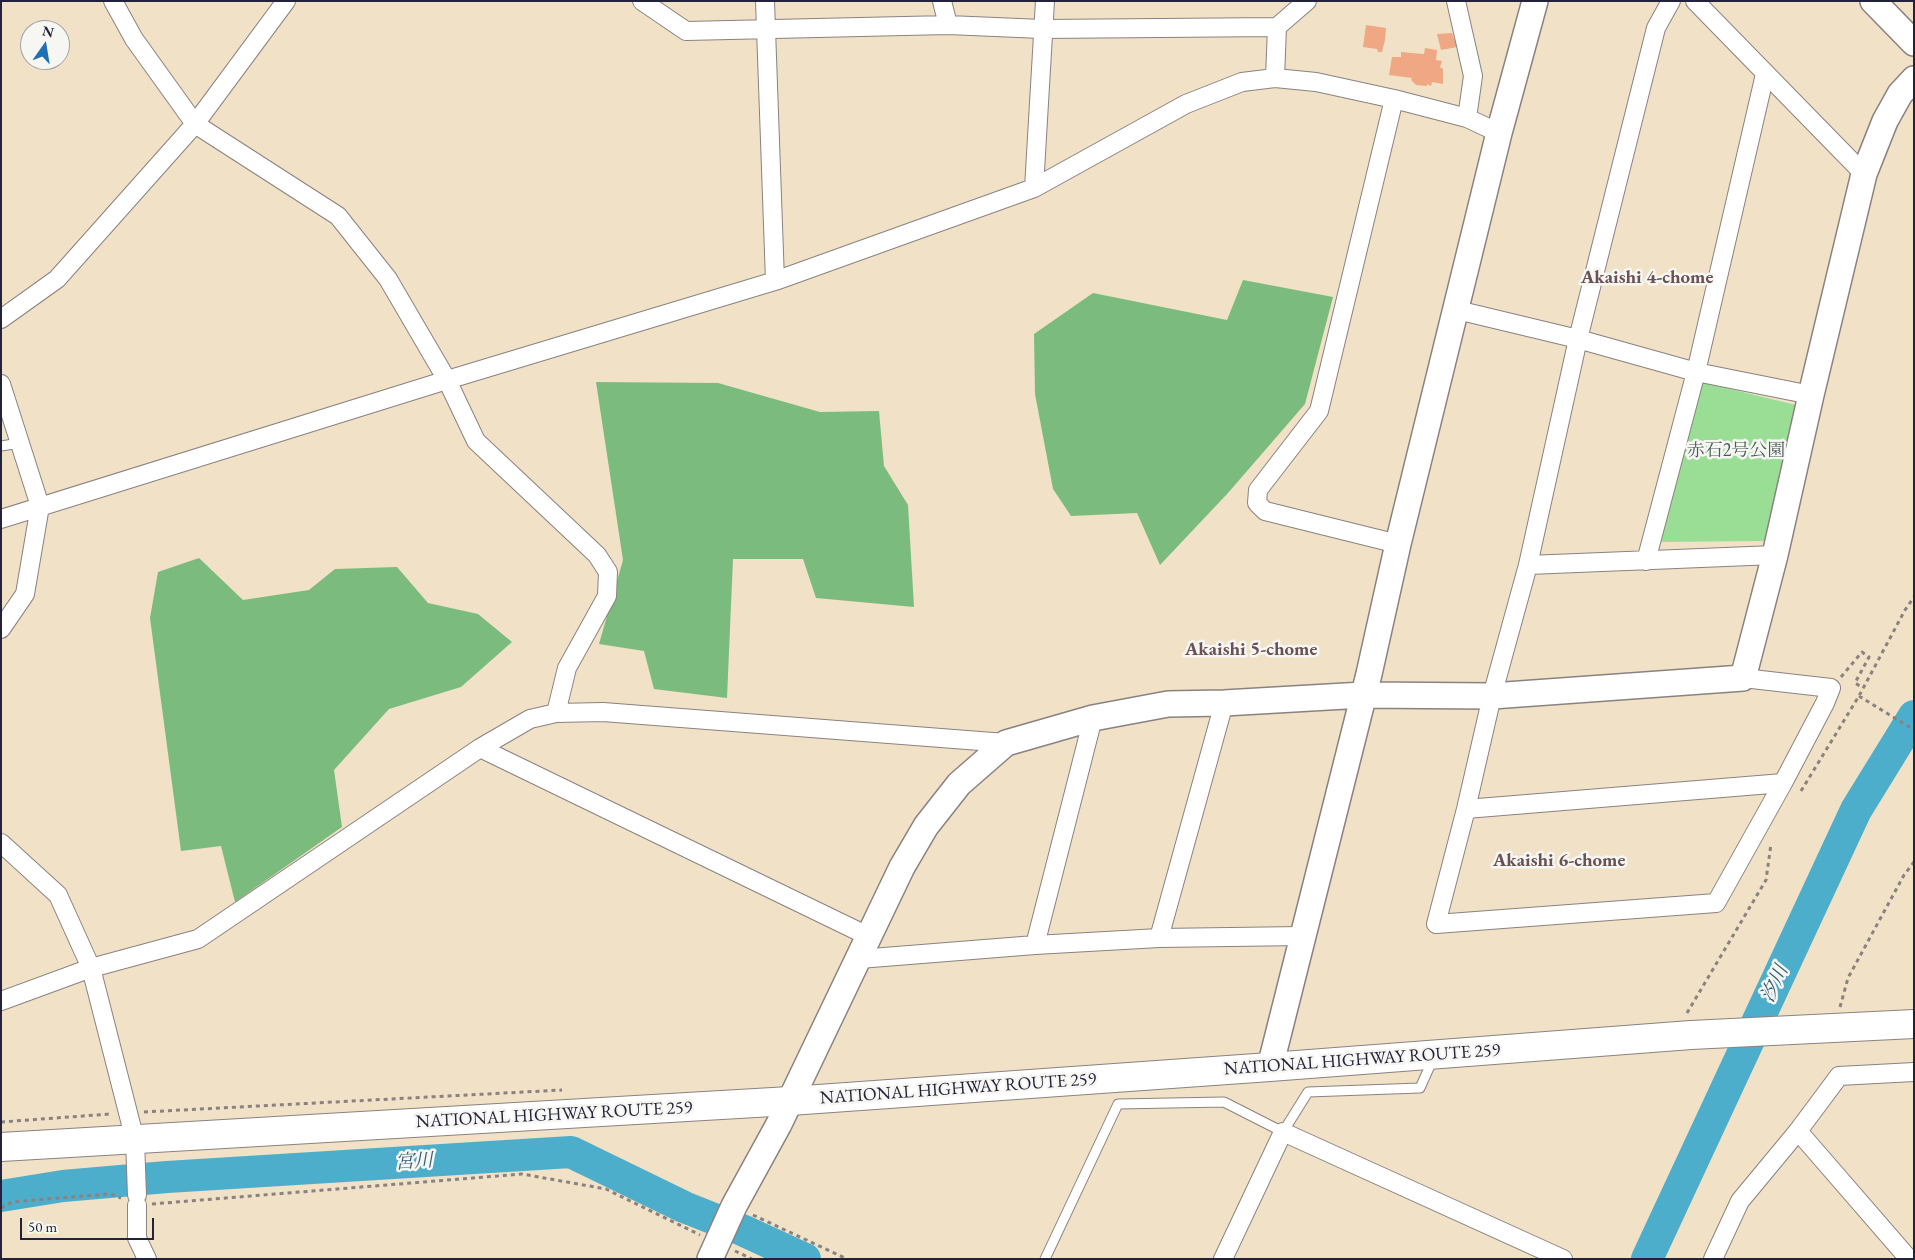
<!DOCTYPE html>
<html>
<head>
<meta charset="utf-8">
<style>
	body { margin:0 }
	#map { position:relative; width:1915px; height:1260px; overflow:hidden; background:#f1e1c6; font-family:"EB Garamond",serif }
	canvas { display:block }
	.frame { position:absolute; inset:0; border:2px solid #22223b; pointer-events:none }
	.north { position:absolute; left:20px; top:20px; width:50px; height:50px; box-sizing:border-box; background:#f6f6f2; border:1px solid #a1a1a9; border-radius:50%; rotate:13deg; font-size:14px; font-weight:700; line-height:20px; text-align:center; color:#22223b }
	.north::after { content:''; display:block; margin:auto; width:18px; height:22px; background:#1f6fb2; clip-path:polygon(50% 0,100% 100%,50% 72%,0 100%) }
	.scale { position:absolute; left:20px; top:1218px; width:134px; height:22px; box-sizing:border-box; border:2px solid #22223b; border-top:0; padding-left:6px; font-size:15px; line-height:18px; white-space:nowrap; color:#22223b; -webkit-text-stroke:4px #f6f6f2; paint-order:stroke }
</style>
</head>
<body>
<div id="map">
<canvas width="1915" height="1260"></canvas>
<div class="frame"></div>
<div class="north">N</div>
<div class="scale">50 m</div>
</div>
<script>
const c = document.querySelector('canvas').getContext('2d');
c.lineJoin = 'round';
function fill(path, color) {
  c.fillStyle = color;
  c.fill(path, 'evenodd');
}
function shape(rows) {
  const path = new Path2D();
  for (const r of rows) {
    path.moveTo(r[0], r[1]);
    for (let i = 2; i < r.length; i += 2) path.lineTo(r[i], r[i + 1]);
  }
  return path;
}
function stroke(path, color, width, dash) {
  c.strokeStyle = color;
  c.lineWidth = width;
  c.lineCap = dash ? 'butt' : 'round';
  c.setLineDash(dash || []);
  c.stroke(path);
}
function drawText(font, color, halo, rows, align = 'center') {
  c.font = font + ' "EB Garamond","Noto Serif JP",serif';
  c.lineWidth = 5;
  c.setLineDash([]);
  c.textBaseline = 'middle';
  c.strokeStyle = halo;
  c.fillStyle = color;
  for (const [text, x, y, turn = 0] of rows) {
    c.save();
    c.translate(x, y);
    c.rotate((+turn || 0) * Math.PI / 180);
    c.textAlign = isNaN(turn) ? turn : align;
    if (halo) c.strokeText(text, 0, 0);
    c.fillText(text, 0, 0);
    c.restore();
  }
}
const green = shape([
	[1701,382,1800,406,1765,541,1660,542]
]);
const forest = shape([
	[1243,280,1333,297,1305,404,1228,493,1160,565,1137,513,1071,516,1053,489,1035,394,1034,334,1093,293,1227,320],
	[596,382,718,383,820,412,879,411,884,466,908,505,914,607,816,598,803,559,733,559,727,698,654,689,644,651,599,644,623,560],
	[199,558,243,600,309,590,335,569,397,567,428,603,478,614,512,642,461,687,389,709,334,770,342,827,235,902,221,846,181,851,150,618,158,572]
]);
const river = shape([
	[1,1196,63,1186,167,1177,571,1152,684,1207,742,1230,805,1259],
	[1647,1259,1856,810,1914,716]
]);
const building = shape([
	[1366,25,1386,28,1385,40,1382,52,1378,52,1377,49,1363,47],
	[1452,33,1457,47,1441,50,1437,34],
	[1425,48,1437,50,1436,60,1442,61,1440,67,1443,69,1443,84,1432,82,1431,86,1427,84,1427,86,1416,85,1411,80,1412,78,1389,75,1392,57,1401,57,1401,52,1424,54]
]);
const path = shape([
	[1841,677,1862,652,1869,657,1855,683,1863,688],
	[1859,696,1914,730],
	[1801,791,1859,696,1905,610,1914,597],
	[1840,1007,1848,978,1904,875,1914,862],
	[1687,1013,1766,880,1771,844],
	[144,1112,562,1090],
	[1,1122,110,1114],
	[152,1204,522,1174,606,1189,700,1235],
	[1,1208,12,1202,58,1198,111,1194,121,1198],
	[753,1215,847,1259],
	[735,1251,752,1259]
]);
const lane = shape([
	[1,446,20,443],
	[1045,1259,1118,1104,1224,1102,1283,1132,1308,1092,1420,1088,1433,1059]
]);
const street = shape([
	[113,1,134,39,195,124,338,216,388,279,447,380,476,441,597,555,608,572,607,596,567,668,556,713],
	[642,1,686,31,948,25,1042,29,1277,27,1307,1],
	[765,1,775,281],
	[942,1,948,25],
	[1456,1,1473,76,1467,118],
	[1671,1,1656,28,1578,339,1528,565,1492,696,1466,809,1436,924,1716,903,1783,783,1825,703,1831,688,1743,678],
	[1695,1,1864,174],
	[1275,78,1277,27],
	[1394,99,1319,411,1258,490,1257,503,1265,511,1398,544],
	[1034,188,1045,1],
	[1457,310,1578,339,1696,372,1811,395],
	[1,319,57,279,195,124,286,1],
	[1,384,40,506,25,594,1,629],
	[1,519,447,380,775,281,1034,188,1186,104,1242,82,1275,78,1316,82,1394,99,1467,118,1499,133],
	[1646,561,1696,372,1765,74],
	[1528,565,1775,555],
	[480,748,870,937],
	[1466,809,1783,783],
	[1,843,58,895,91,968,135,1140,137,1195],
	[1159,938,1224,703],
	[1035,945,1093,718],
	[859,959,1035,945,1159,938,1302,936],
	[1,1001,91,968,198,939,480,748,530,719,556,713,603,712,1006,743],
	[1798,1131,1909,1259],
	[137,1205,137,1238,147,1259],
	[1223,1259,1283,1132,1563,1259],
	[1713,1259,1740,1201,1798,1131,1839,1076,1914,1072]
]);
const secondary = shape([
	[1873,1,1914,43],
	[1270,1067,1369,674,1398,544,1499,133,1535,1],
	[710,1259,734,1206,779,1124,902,867,926,826,959,784,1006,743,1093,718,1168,704,1224,703,1363,695,1492,696,1743,678,1775,555,1811,395,1864,174,1885,121,1900,94,1914,79]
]);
const highway = shape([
	[1,1147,790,1101,1270,1067,1691,1035,1914,1024]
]);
const parkNames = [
	["赤石2号公園",1736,451]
];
const streetNames = [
	["NATIONAL HIGHWAY ROUTE 259",1362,1060,-4],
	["NATIONAL HIGHWAY ROUTE 259",958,1089,-4],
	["NATIONAL HIGHWAY ROUTE 259",554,1115,-3]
];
const neighbourhoodNames = [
	["Akaishi 4-chome",1647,278],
	["Akaishi 5-chome",1251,650],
	["Akaishi 6-chome",1559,861]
];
const waterNames = [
	["汐川",1775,984,-65],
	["宮川",414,1162,-4]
];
fill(green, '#9add95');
fill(forest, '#7bbc7e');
stroke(river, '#4caecb', 32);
fill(building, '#f0a784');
stroke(lane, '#8a8280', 11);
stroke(street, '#8a8280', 20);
stroke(secondary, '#8a8280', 28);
stroke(highway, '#8a8280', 30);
stroke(path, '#8a8280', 3, [4, 4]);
stroke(lane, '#fff', 9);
stroke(street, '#fff', 18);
stroke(secondary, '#fff', 25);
stroke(highway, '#fff', 28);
drawText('18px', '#465a56', '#f6f6f2', parkNames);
drawText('18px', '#22223b', '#f6f6f2', streetNames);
drawText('bold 19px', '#6a5155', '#f6f6f2', neighbourhoodNames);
drawText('italic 19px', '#335a75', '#f6f6f2', waterNames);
</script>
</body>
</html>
